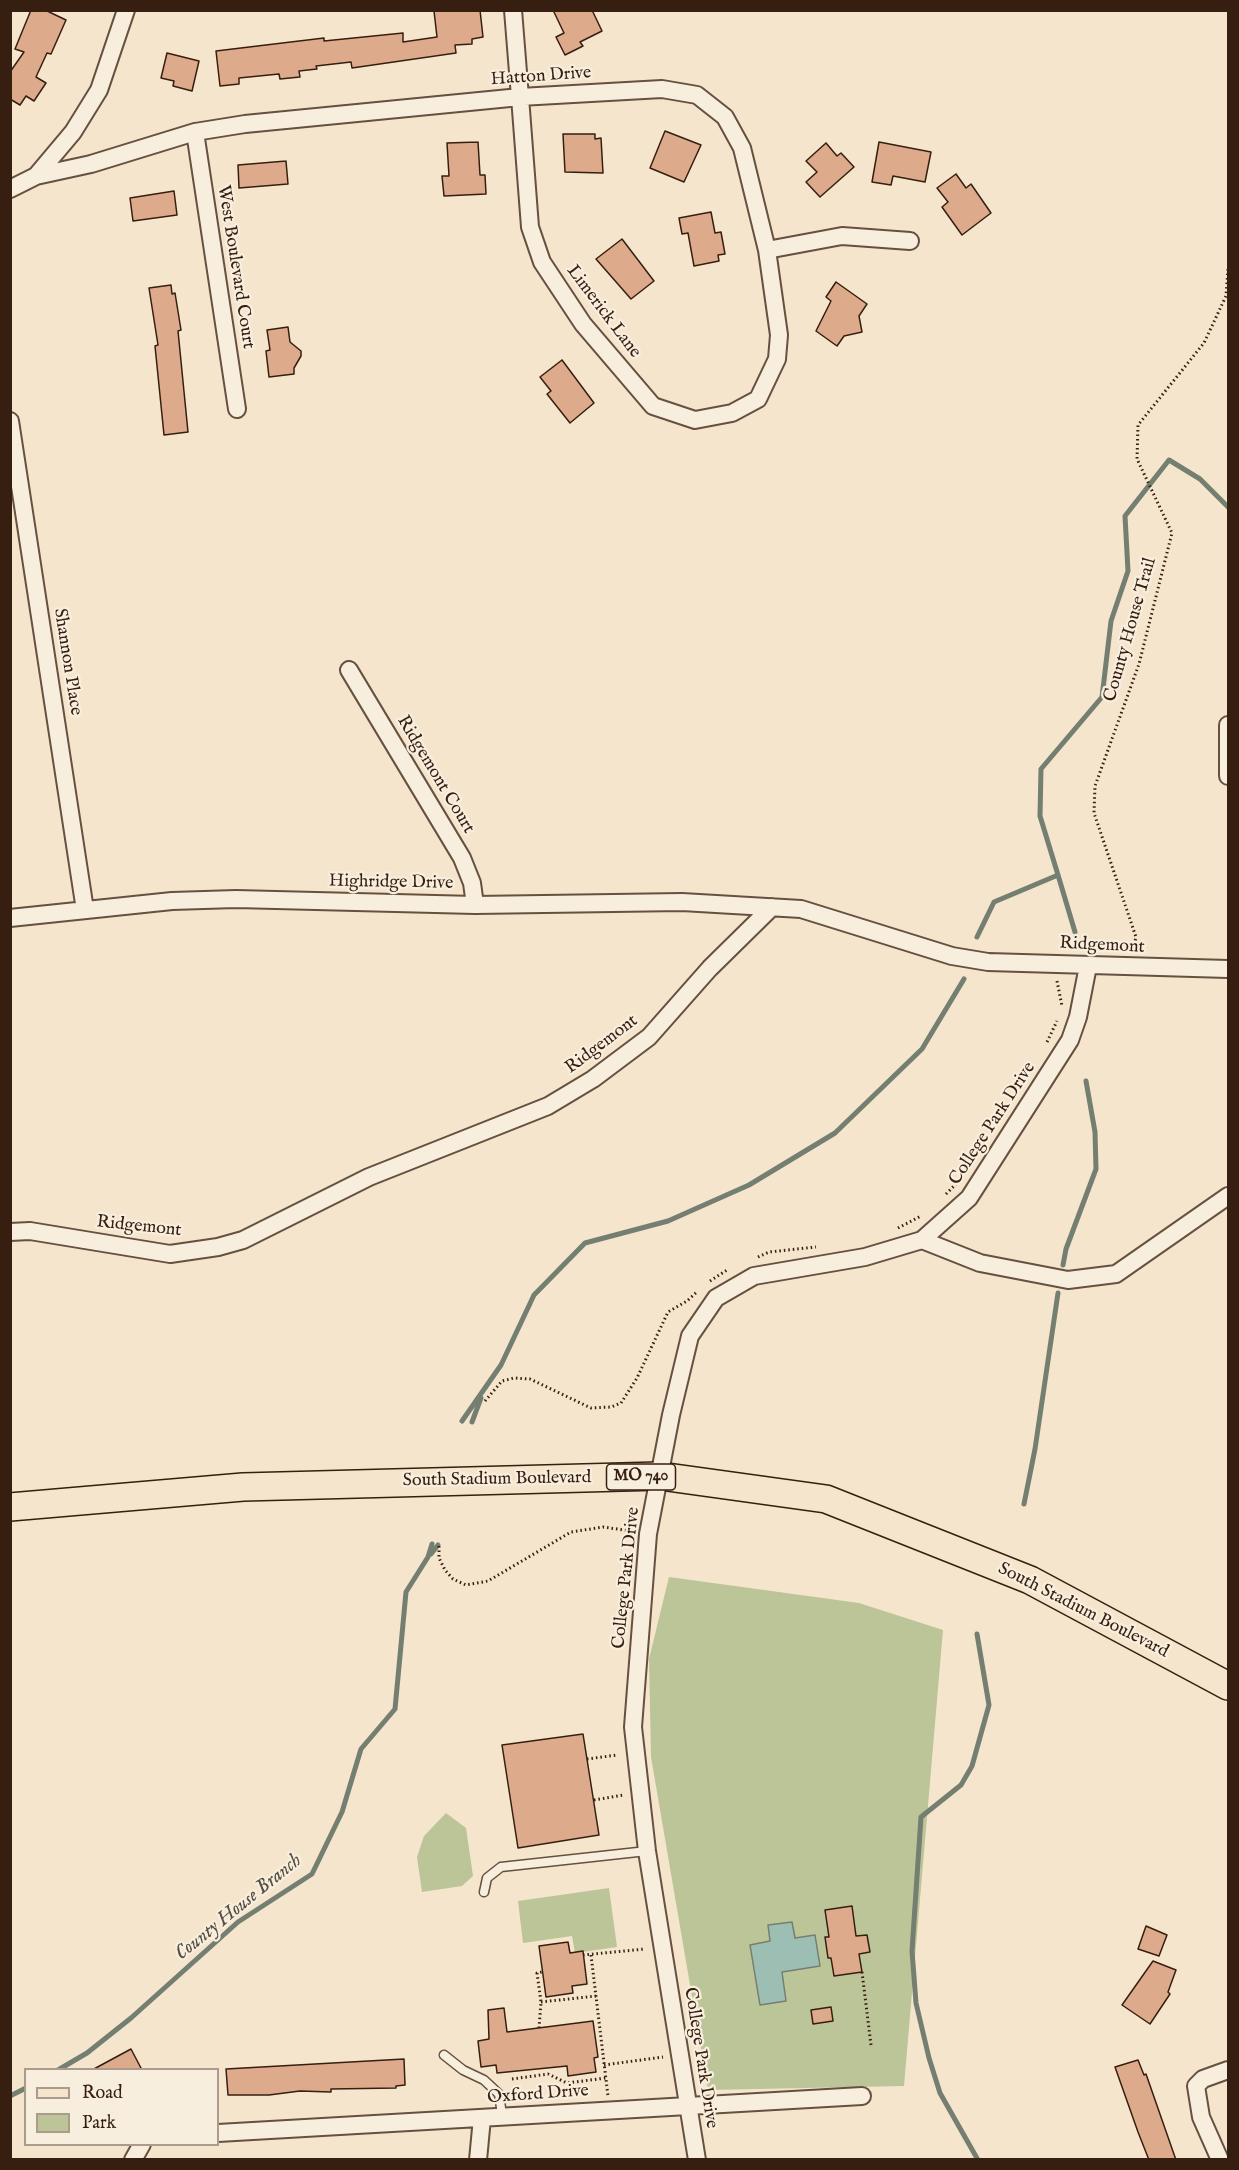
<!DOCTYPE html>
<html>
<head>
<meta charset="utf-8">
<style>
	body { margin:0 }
	#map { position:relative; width:1239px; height:2170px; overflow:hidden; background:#f5e5cc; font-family:"IM FELL English",serif }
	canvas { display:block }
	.frame { position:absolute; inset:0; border:12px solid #361e10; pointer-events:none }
	.legend { position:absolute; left:24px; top:2068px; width:195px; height:78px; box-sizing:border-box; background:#f8eede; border:2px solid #aa9b8c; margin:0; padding:8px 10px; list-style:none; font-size:18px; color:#361e10 }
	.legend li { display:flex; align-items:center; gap:12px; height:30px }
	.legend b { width:30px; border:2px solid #aa9b8c }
</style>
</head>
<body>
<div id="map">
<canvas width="1239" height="2170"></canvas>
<div class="frame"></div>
<ul class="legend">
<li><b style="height:8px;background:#f5e5cc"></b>Road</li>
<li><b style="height:16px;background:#bcc598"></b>Park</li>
</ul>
</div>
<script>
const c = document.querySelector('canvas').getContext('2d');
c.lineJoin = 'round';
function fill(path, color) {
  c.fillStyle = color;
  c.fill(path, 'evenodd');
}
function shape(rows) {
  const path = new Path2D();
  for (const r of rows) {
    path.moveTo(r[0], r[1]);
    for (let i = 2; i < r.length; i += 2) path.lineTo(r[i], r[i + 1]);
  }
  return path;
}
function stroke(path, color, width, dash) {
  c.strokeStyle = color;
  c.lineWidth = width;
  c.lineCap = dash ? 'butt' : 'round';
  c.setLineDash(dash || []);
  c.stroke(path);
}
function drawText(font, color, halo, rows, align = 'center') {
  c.font = font + ' "IM FELL English",serif';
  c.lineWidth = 4.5;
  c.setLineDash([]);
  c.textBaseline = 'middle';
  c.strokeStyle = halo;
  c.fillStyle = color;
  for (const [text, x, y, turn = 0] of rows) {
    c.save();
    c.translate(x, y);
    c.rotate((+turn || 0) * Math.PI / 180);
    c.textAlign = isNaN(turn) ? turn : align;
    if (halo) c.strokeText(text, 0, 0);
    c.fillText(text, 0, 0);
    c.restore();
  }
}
const green = shape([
	[669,1577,859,1603,943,1630,904,2086,708,2090,651,1757,649,1659],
	[446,1813,466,1828,473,1876,462,1886,422,1892,417,1857,424,1836],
	[609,1888,617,1947,575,1953,572,1936,523,1943,518,1901]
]);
const water = shape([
	[792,1922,795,1938,815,1935,820,1966,782,1972,786,2001,760,2005,750,1945,770,1941,768,1925,792,1922]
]);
const stream = shape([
	[1058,875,1075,932],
	[977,937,994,902,1058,875,1040,816,1041,769,1102,697,1111,621,1128,571,1125,516,1169,460,1200,479,1228,507],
	[1063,1265,1066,1249,1096,1169,1095,1132,1086,1081],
	[462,1421,501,1365,534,1295,585,1243,668,1221,749,1185,835,1133,922,1049,964,979],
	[472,1422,481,1398],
	[1024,1504,1035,1449,1058,1293],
	[431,1554,438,1545],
	[977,1634,989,1705,972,1766,961,1785,921,1817,912,1951,916,2003,929,2058,940,2093,978,2160],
	[58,2070,87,2053,131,2018,238,1922,312,1874,342,1812,361,1749,395,1709,406,1592,428,1557,432,1544],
	[10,2096,26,2088]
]);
const building = shape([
	[31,10,45,10,66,20,51,54,47,53,36,77,46,83,34,101,26,96,20,105,10,99,10,72,24,52,15,49,31,10],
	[480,10,483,37,472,39,472,44,455,45,456,53,352,68,351,62,316,66,317,69,299,71,300,77,280,79,279,74,239,78,239,84,220,86,216,51,324,38,324,41,403,33,403,42,437,37,434,11,480,10],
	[553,10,592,10,602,31,580,42,583,46,565,55,556,37,564,33,553,10],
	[167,53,199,61,192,91,173,86,174,81,161,78,167,53],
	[665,131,701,145,684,182,650,168,665,131],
	[563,134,595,134,595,139,601,138,603,173,565,172,563,134],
	[478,142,480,175,485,175,486,194,444,196,442,176,449,176,447,143,478,142],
	[879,142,931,152,925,182,893,176,891,185,872,182,879,142],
	[826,143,837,156,841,153,854,167,820,197,806,182,817,172,806,161,826,143],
	[286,161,288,184,239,188,238,165,286,161],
	[956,174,966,188,971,184,991,213,962,235,942,207,948,202,937,188,956,174],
	[174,191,177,215,133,221,130,198,174,191],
	[711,212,715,233,721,232,725,254,718,255,719,261,694,266,688,233,682,234,679,218,711,212],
	[622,239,654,281,631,299,596,259,622,239],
	[836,282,867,304,859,316,862,332,844,336,837,346,816,331,831,301,826,297,836,282],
	[171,285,172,294,175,293,181,330,178,331,188,432,164,435,155,346,158,345,149,288,171,285],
	[288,327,290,342,301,351,301,356,294,368,294,374,269,377,266,351,270,350,267,330,288,327],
	[562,360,594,403,570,423,547,394,551,391,540,377,562,360],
	[583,1734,599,1835,518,1848,502,1745,583,1734],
	[852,1906,856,1936,867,1935,870,1952,859,1954,862,1972,834,1976,831,1958,828,1958,825,1937,829,1937,825,1910,852,1906],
	[1146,1926,1167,1935,1159,1956,1138,1949,1146,1926],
	[568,1942,570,1953,583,1951,587,1984,572,1986,573,1993,546,1997,539,1946,568,1942],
	[1153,1961,1176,1970,1168,1992,1170,1994,1150,2024,1122,2005,1153,1961],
	[831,2007,833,2021,813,2024,811,2010,831,2007],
	[504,2008,507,2032,593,2021,598,2057,594,2058,596,2072,568,2076,567,2066,497,2073,496,2065,481,2067,478,2041,489,2039,488,2010,504,2008],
	[131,2049,142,2070,92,2070,131,2049],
	[404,2059,405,2085,396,2086,396,2088,331,2089,331,2092,300,2091,269,2095,228,2095,226,2069,404,2059],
	[1138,2060,1144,2075,1146,2074,1176,2160,1149,2160,1138,2132,1115,2067,1138,2060]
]);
const path = shape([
	[1133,949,1136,937,1094,813,1095,786,1139,664,1172,533,1137,459,1138,425,1204,343,1226,296,1228,269],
	[1057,981,1062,1006],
	[1047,1042,1057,1021],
	[946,1194,956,1184],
	[898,1228,921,1216],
	[758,1257,769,1252,816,1247],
	[710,1281,727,1270],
	[485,1401,502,1381,514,1378,530,1379,591,1408,611,1407,621,1403,637,1378,668,1312,687,1301,698,1291],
	[439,1546,439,1558,445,1570,453,1579,466,1585,488,1581,571,1532,603,1527,631,1531],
	[587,1759,617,1755],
	[594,1800,624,1795],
	[583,1955,645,1949],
	[591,1955,608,2096],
	[862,1972,871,2045],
	[541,2002,596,1996],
	[539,2028,541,2002,537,1973,542,1972],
	[604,2065,663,2057],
	[512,2079,548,2074,567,2083,606,2078]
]);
const lane = shape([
	[484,1892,487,1878,501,1867,647,1851],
	[444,2055,463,2070,484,2080,499,2094,502,2115]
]);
const street = shape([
	[195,132,237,409],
	[36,176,91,164,195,132,245,124,520,97,662,89,697,95,725,117,742,148,767,250,779,335,777,359,758,399,732,413,695,420,653,406,583,324,542,262,530,227,520,97,513,10],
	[10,189,36,176,73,132,99,90,126,10],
	[767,250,842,236,910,241],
	[10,421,85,910],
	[349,670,462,858,472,883,475,905],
	[1228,725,1228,776],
	[10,918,172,901,236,899,475,905,682,902,801,909,952,956,988,962,1228,969],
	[10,1232,30,1231,170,1254,218,1247,243,1240,369,1177,548,1106,593,1079,649,1037,710,968,772,907],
	[922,1240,980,1263,1068,1280,1116,1274,1228,1196],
	[218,2133,862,2096],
	[133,2160,142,2144],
	[478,2160,482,2118],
	[697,2160,647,1851,633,1727,648,1534,671,1415,690,1336,716,1298,754,1276,865,1257,922,1240,969,1198,1070,1040,1078,1017,1088,966],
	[1220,2160,1201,2117,1196,2086,1203,2079,1228,2070]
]);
const primary = shape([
	[10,1507,243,1487,660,1476,826,1499,1030,1580,1228,1686]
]);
const shields = [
	[641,1477,69]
];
const shieldNames = [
	["MO 740",641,1477]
];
const streetNames = [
	["Hatton Drive",541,77,-4],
	["West Boulevard Court",235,267,81],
	["Limerick Lane",603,312,53],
	["County House Trail",1131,630,-74],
	["Shannon Place",67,662,81],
	["Ridgemont Court",435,775,59],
	["Highridge Drive",391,883,1],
	["Ridgemont",1102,946,3],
	["Ridgemont",602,1045,-37],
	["College Park Drive",993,1124,-57],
	["Ridgemont",139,1227,6],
	["South Stadium Boulevard",497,1480,-1],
	["College Park Drive",627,1578,-84],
	["South Stadium Boulevard",1083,1611,27],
	["College Park Drive",700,2058,81],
	["Oxford Drive",538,2095,-4]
];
const waterNames = [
	["County House Branch",239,1908,-39]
];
fill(green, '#bcc598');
fill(water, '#9dbfb3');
stroke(water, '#747f72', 1.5);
stroke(stream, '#747f72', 5);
fill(building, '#ddab8b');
stroke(building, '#361e10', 1.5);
stroke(lane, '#66503f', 11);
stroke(street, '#66503f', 20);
stroke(primary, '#361e10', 30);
stroke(path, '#361e10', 3, [1.5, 3]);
stroke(lane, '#f8eede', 8);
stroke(street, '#f8eede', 16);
stroke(primary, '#f5e5cc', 27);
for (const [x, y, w] of shields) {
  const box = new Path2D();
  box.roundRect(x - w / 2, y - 13, w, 26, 4.5);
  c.fillStyle = '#f8eede';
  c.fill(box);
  stroke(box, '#361e10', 1.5);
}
drawText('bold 16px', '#361e10', null, shieldNames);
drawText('18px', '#361e10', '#f8eede', streetNames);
drawText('italic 20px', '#554e41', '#f8eede', waterNames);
</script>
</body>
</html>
